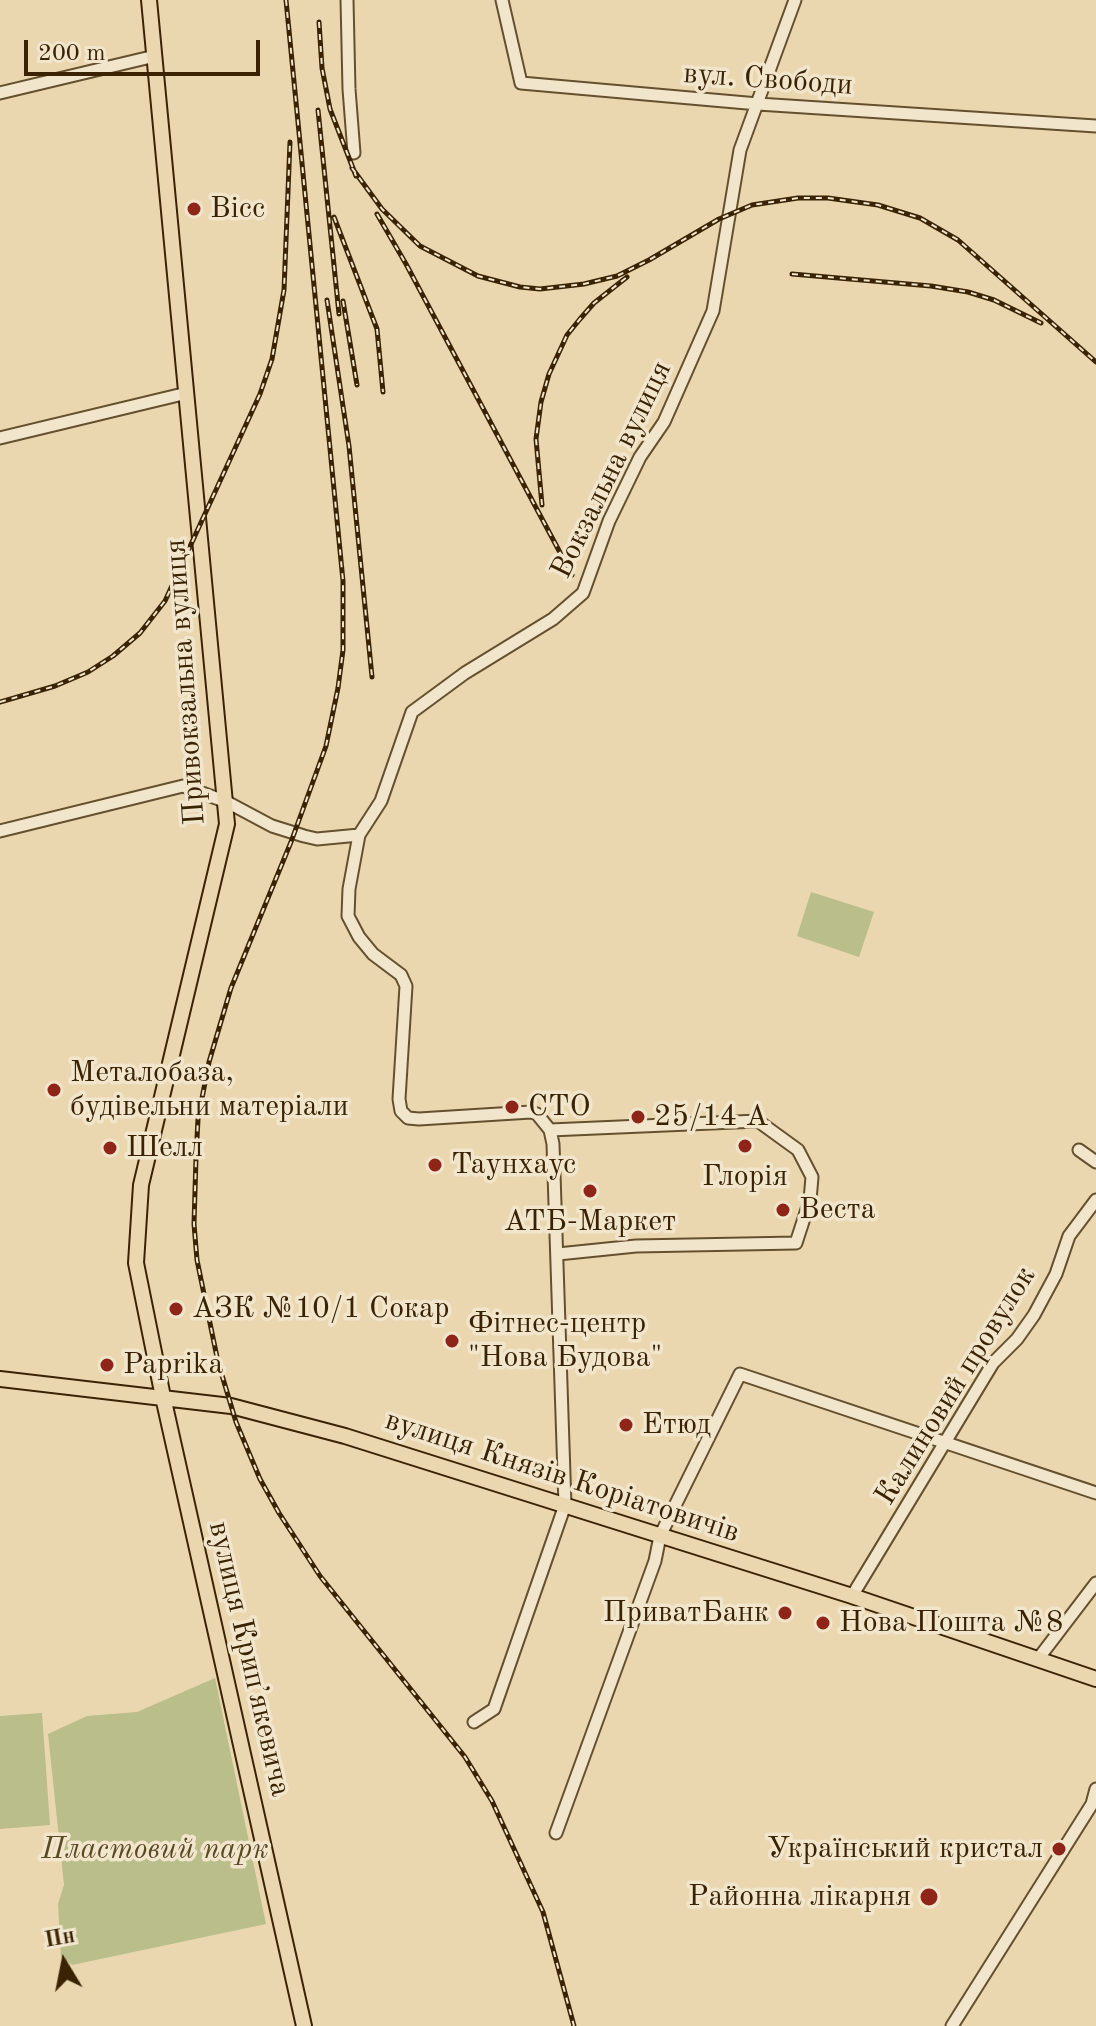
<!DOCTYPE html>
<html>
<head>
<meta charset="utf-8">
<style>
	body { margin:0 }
	#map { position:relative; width:1096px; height:2026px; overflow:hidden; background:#ead7b0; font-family:"Old Standard TT",serif }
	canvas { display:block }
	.north { position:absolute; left:24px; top:1922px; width:80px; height:80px; -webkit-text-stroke:6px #f1e5cc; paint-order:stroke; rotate:350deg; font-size:22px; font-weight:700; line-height:32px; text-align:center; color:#392303 }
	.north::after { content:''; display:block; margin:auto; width:28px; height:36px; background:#392303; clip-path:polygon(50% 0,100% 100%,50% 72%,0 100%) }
	.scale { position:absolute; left:24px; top:40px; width:236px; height:36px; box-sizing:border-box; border:4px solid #392303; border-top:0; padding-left:10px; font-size:24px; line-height:28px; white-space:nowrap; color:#392303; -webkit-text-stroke:6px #f1e5cc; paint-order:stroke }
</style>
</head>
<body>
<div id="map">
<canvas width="1096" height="2026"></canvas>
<div class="north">Пн</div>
<div class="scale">200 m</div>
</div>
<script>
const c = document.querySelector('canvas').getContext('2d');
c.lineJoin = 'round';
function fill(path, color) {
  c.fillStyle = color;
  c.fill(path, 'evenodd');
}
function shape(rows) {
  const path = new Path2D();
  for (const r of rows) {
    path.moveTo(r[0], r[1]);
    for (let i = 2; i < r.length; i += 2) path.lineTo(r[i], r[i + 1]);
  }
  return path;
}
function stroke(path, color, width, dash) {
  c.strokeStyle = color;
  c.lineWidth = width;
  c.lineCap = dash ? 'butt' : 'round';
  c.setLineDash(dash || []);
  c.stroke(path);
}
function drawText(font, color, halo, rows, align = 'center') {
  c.font = font + ' "Old Standard TT",serif';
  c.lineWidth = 7;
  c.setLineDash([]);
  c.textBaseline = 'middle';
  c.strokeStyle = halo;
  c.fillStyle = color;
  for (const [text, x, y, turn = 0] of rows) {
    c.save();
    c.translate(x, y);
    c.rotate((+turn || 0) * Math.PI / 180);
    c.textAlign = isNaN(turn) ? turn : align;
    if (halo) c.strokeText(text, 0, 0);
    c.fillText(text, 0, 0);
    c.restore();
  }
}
const green = shape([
	[811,892,874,912,859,957,797,936],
	[215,1678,266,1924,72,1965,61,1957,58,1904,64,1885,48,1734,87,1716,137,1712],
	[42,1713,50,1825,0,1829,0,1716]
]);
const minor = shape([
	[347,0,349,89,354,153],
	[502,0,521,83,758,104,1096,126],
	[0,93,155,56],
	[0,438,187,393],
	[0,831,183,786,227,802,272,826,304,836,317,839,359,835,381,801,412,712,465,673,553,619,583,593,609,521,640,457,664,422,713,311,740,150,795,0],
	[359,835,349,889,348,916,359,937,373,954,401,975,406,986,399,1099,401,1111,408,1118,419,1119,531,1112,537,1114,550,1130,553,1144,565,1505,494,1709,474,1722],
	[550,1130,758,1121,798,1150,812,1177,810,1200,796,1243,636,1246,558,1254],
	[1079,1150,1096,1162],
	[852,1596,993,1363,1017,1339,1034,1315,1056,1274,1069,1236,1096,1200],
	[1038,1659,1096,1583],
	[556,1833,655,1561,660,1536,740,1374,1096,1493],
	[952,2026,1092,1804,1096,1789]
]);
const major = shape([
	[149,0,227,824,141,1185,136,1263,163,1397,304,2026],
	[0,1379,231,1406,345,1436,852,1596,1096,1679]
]);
const rail = shape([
	[286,0,343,581,343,650,338,688,326,746,291,842,231,988,209,1062,198,1119,196,1158,194,1224,197,1260,218,1362,236,1422,260,1479,279,1513,320,1576,465,1757,492,1801,543,1912,574,2026],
	[319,22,322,68,330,109,356,176],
	[318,110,339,314],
	[352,168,382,209,420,246,478,276,520,287,540,289,584,284,617,276,649,260,719,219,752,205,798,198,828,198,878,205,920,218,958,240,1096,362],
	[377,214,406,264,572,575],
	[334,217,377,329,383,392],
	[792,274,931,286,968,292,994,300,1041,323],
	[327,300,349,446,372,677],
	[343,301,357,385],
	[542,505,536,439,541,402,549,374,567,335,580,319,594,303,627,277],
	[0,702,55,686,88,672,113,656,140,633,165,601,260,394,272,359,284,290,290,142]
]);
const markers = [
	[194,209,8,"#8f2418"],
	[54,1090,8,"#8f2418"],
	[512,1107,8,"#8f2418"],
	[638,1117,8,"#8f2418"],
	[745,1146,8,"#8f2418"],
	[110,1148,8,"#8f2418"],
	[435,1165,8,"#8f2418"],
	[590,1191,8,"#8f2418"],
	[783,1210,8,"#8f2418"],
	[176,1309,8,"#8f2418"],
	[452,1341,8,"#8f2418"],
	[107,1365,8,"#8f2418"],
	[626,1425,8,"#8f2418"],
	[785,1613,8,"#8f2418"],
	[823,1623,8,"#8f2418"],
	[1059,1849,8,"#8f2418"],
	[929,1897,10,"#8f2418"]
];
const streetNames = [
	["вул. Свободи",768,80,4],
	["Вокзальна вулиця",612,470,-64],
	["Привокзальна вулиця",186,682,-94],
	["Калиновий провулок",956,1386,-58],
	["вулиця Князів Коріатовичів",562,1477,18],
	["вулиця Крипʼякевича",249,1659,77]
];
const poiNames = [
	["Вісс",210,209],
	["Металобаза,",70,1073],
	["будівельни матеріали",70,1107],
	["СТО",528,1107],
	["25/14 А",654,1117],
	["Шелл",126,1148],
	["Таунхаус",451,1165],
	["Глорія",745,1177,"center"],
	["Веста",799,1210],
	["АТБ-Маркет",590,1222,"center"],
	["АЗК №10/1 Сокар",192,1309],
	["Фітнес-центр",468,1324],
	["\"Нова Будова\"",468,1358],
	["Paprika",123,1365],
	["Етюд",642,1425],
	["ПриватБанк",769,1613,"right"],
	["Нова Пошта №8",839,1623],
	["Український кристал",1043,1849,"right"],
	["Районна лікарня",911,1897,"right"]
];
const parkNames = [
	["Пластовий парк",155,1850]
];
fill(green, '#b9be8a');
stroke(minor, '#65502e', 15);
stroke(major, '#392303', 18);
stroke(minor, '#f1e5cc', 11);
stroke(major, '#ead7b0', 14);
stroke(rail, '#392303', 5);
stroke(rail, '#f1e5cc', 2, [6]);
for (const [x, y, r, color] of markers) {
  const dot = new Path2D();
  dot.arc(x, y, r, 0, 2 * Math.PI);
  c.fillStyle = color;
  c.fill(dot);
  stroke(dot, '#f1e5cc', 3);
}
drawText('30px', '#392303', '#f1e5cc', streetNames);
drawText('30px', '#392303', '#f1e5cc', poiNames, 'left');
drawText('italic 30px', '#594a25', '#f1e5cc', parkNames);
</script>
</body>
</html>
